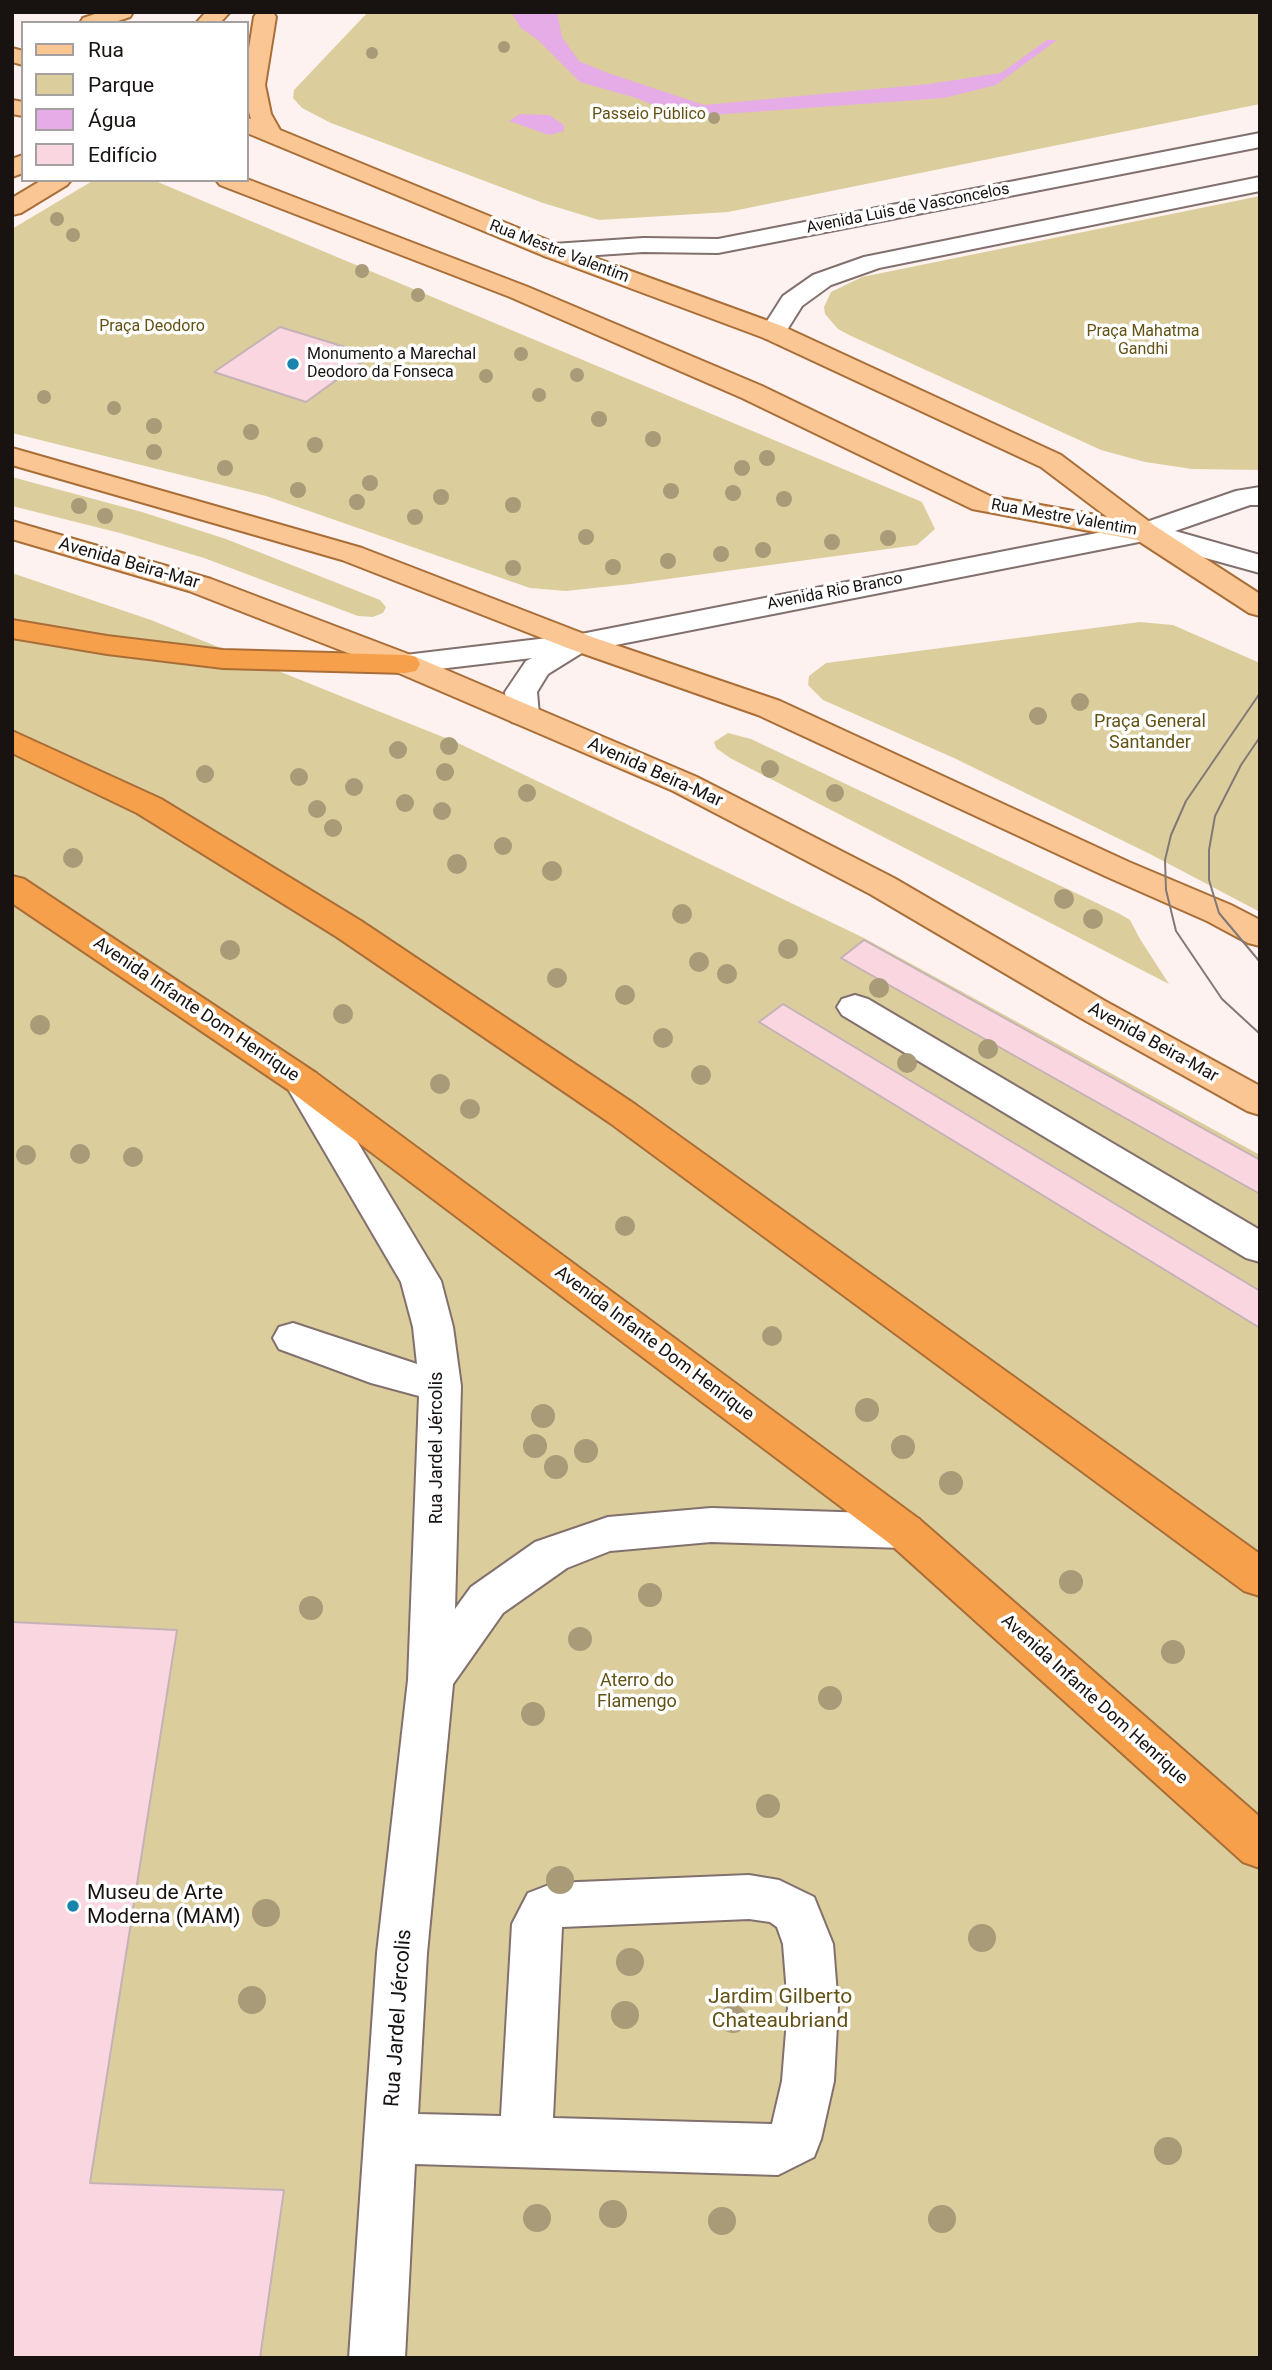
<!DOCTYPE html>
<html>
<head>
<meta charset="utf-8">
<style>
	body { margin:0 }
	#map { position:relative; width:1272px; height:2370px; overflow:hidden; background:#fef2f0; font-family:Roboto,sans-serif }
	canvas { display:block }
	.frame { position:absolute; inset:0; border:14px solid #181210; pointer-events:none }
	.legend { position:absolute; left:21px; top:21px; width:228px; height:161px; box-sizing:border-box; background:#fff; border:2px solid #a3a09f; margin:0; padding:9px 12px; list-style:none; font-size:21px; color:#181210 }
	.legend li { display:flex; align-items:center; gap:14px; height:35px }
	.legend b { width:35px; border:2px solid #a3a09f }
</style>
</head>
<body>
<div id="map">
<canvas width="1272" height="2370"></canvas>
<div class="frame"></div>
<ul class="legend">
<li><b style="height:9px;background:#fac694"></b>Rua</li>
<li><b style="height:19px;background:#dccd9c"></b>Parque</li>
<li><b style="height:19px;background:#e6ace8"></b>Água</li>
<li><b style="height:19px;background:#f9d6e0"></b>Edifício</li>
</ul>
</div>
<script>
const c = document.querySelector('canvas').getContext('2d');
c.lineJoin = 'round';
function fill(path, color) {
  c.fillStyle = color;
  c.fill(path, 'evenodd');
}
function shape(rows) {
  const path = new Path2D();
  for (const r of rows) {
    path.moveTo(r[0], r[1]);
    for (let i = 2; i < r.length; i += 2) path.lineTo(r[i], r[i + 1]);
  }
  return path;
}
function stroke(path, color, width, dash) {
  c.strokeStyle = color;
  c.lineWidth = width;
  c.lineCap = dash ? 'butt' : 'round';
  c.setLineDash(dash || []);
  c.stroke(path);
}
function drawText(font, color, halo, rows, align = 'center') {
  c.font = font + ' Roboto,sans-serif';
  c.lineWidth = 7;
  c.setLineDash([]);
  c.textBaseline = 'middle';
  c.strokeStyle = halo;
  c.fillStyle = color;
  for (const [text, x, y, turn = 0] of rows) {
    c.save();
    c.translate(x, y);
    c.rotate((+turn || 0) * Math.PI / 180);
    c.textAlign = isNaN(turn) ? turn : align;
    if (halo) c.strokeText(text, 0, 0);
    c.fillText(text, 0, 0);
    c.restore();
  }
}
const green = shape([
	[368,12,1260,12,1260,104,728,212,599,220,543,203,331,123,302,108,293,98,294,90],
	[94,180,153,180,922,502,935,529,917,545,631,584,566,591,530,588,266,496,12,433,12,229],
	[1260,196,1260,470,1192,469,1145,462,1101,450,849,335,838,329,825,314,824,307,831,292,862,277],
	[12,477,142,512,226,539,380,600,386,607,383,613,373,617,358,616,204,558,120,533,12,506],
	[12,573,151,620,458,743,864,938,1260,1155,1260,2358,12,2358],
	[1140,622,1173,625,1260,663,1260,912,1150,854,954,758,823,700,808,685,809,676,826,663],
	[728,733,751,739,1120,914,1130,920,1140,939,1169,984,730,758,716,748,714,742]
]);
const water = shape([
	[511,12,557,12,562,37,579,61,608,73,704,105,929,84,1001,73,1047,40,1057,40,996,85,944,98,683,117,636,98,580,82,538,40,521,28],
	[520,114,549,115,564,125,564,131,549,135,509,121]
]);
const building = shape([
	[280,327,371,355,306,402,214,372,280,327],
	[864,940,1260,1160,1260,1194,841,958,864,940],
	[783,1004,1260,1291,1260,1328,759,1022,783,1004],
	[12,1622,177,1630,90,2183,284,2190,260,2358,12,2358,12,1622]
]);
const minor = shape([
	[1260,133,1260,147,718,253,643,252,553,258,544,256,541,251,544,246,553,244,643,238,718,239,1260,133],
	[1260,177,1260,191,879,268,831,285,802,306,782,338,773,340,764,338,760,332,783,296,813,275,864,257,1260,177],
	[1260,487,1260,505,1250,505,1175,531,1260,555,1260,573,1144,541,585,651,548,674,537,692,539,715,534,722,523,725,512,722,507,715,505,692,526,661,532,658,405,673,394,671,390,664,394,657,405,655,581,634,1138,525,1236,491,1260,487],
	[855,995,868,999,1260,1230,1260,1262,1246,1258,842,1015,837,1007,842,999,855,995],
	[303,1069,316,1073,441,1281,453,1327,461,1386,455,1609,471,1587,535,1542,608,1517,711,1508,904,1514,919,1519,926,1531,919,1543,904,1548,711,1542,610,1551,567,1568,503,1613,453,1684,427,1953,418,2114,501,2116,512,1924,528,1893,554,1883,749,1875,779,1880,814,1897,833,1944,838,2007,834,2081,821,2139,814,2157,778,2175,415,2164,405,2358,349,2358,377,1953,408,1680,419,1396,371,1383,279,1349,273,1338,279,1327,293,1323,417,1364,413,1327,401,1282,284,1082,290,1073,303,1069],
	[749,1919,770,1922,777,1927,783,1944,788,2007,782,2081,772,2124,553,2118,562,1927,749,1919]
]);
const major = shape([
	[101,12,133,12,130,17,112,23,80,23,83,18,101,12],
	[206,12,230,12,220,23,196,23,206,12],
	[257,12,273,12,276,17,265,85,271,114,280,130,562,246,782,326,1061,455,1155,526,1260,594,1260,616,1249,613,1137,540,972,509,742,398,510,297,220,185,216,180,247,179,528,287,762,386,990,496,1107,517,1041,467,764,338,544,256,247,133,247,118,251,119,247,105,247,61,254,17,257,12],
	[12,48,23,51,23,65,12,62,12,48],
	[12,100,23,102,23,116,12,114,12,100],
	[23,155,23,173,12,177,12,159,23,155],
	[42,180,71,180,67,185,21,213,12,215,12,198,42,180],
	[12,448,362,548,592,637,780,701,1129,862,1231,905,1260,920,1260,946,1248,943,1207,921,1105,876,758,715,570,649,342,560,12,465,12,448],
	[12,521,211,579,416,657,697,777,894,878,1105,1001,1260,1086,1260,1115,1247,1111,1079,1017,870,894,673,791,394,671,189,591,12,539,12,521]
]);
const highway = shape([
	[12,620,107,636,223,650,405,655,416,657,420,664,416,671,405,673,223,668,107,654,12,638,12,620],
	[12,731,161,799,361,921,636,1105,1260,1554,1260,1596,1244,1591,610,1123,337,937,137,813,12,753,12,731],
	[12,876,24,879,316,1073,919,1519,1260,1817,1260,1868,1243,1862,889,1543,290,1091,12,903,12,876]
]);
const tram = shape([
	[1260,693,1186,801,1171,835,1165,860,1166,890,1176,931,1222,999,1260,1034],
	[1260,737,1241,765,1215,816,1209,850,1209,880,1219,913,1260,962]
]);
const trees = [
	[504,47,6],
	[372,53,6],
	[714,118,6],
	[57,219,7],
	[73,235,7],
	[362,271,7],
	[418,295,7],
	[521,354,7],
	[577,375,7],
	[486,376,7],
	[539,395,7],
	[44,397,7],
	[114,408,7],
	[599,419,8],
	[154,426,8],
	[251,432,8],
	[653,439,8],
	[315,445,8],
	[154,452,8],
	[767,458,8],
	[225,468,8],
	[742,468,8],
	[370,483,8],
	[298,490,8],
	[671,491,8],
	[733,493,8],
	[441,497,8],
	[784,499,8],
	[357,502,8],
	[513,505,8],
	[79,506,8],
	[105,516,8],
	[415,517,8],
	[586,537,8],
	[888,538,8],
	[832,542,8],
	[763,550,8],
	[721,554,8],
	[668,561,8],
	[613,567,8],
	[513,568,8],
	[1080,702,9],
	[1038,716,9],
	[449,746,9],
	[398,750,9],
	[770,769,9],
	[445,772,9],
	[205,774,9],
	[299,777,9],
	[354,787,9],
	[527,793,9],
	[835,793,9],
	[405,803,9],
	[317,809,9],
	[442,811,9],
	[333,828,9],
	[503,846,9],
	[73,858,10],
	[457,864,10],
	[552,871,10],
	[1064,899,10],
	[682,914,10],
	[1093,919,10],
	[788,949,10],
	[230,950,10],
	[699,962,10],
	[727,974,10],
	[557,978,10],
	[879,988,10],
	[625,995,10],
	[343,1014,10],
	[40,1025,10],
	[663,1038,10],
	[988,1049,10],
	[907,1063,10],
	[701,1075,10],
	[440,1084,10],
	[470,1109,10],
	[80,1154,10],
	[26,1155,10],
	[133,1157,10],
	[625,1226,10],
	[772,1336,10],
	[867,1410,12],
	[543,1416,12],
	[535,1446,12],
	[903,1447,12],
	[586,1451,12],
	[556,1467,12],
	[951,1483,12],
	[1071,1582,12],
	[650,1595,12],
	[311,1608,12],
	[580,1639,12],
	[1173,1652,12],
	[830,1698,12],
	[533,1714,12],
	[768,1806,12],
	[560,1880,14],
	[266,1913,14],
	[982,1938,14],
	[630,1962,14],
	[252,2000,14],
	[625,2015,14],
	[733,2019,14],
	[1168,2151,14],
	[613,2214,14],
	[537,2218,14],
	[942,2219,14],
	[722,2221,14]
];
const markers = [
	[293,364,7,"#1984ad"],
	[73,1906,7,"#1984ad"]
];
const farParknames = [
	["Passeio Público",649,115],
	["Praça Deodoro",152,327],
	["Praça Mahatma",1143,332],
	["Gandhi",1143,350]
];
const farStreetnames = [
	["Avenida Luis de Vasconcelos",908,209,-11],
	["Rua Mestre Valentim",559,252,21],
	["Rua Mestre Valentim",1064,518,10],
	["Avenida Rio Branco",835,592,-11]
];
const farPoinames = [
	["Monumento a Marechal",307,355],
	["Deodoro da Fonseca",307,373]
];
const streetNames = [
	["Avenida Beira-Mar",129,564,16],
	["Avenida Beira-Mar",655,773,24],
	["Avenida Infante Dom Henrique",196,1010,34],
	["Avenida Beira-Mar",1153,1043,29],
	["Avenida Infante Dom Henrique",654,1344,37],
	["Rua Jardel Jércolis",437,1448,-90],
	["Avenida Infante Dom Henrique",1094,1700,42]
];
const parkNames = [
	["Praça General",1150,722],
	["Santander",1150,743],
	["Aterro do",637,1681],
	["Flamengo",637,1702]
];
const nearPoinames = [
	["Museu de Arte",87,1894],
	["Moderna (MAM)",87,1918]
];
const nearParknames = [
	["Jardim Gilberto",780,1998],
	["Chateaubriand",780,2022]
];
const nearStreetnames = [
	["Rua Jardel Jércolis",399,2018,-86]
];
fill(green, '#dccd9c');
fill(water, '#e6ace8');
fill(building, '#f9d6e0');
stroke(building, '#c5b2b7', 2);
stroke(minor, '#82706d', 4);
stroke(major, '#a96e37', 4);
stroke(highway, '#a96e37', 4);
fill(minor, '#fff');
fill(major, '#fac694');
fill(highway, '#f7a04c');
stroke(tram, '#827977', 2);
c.fillStyle = '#a99a78';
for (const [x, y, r] of trees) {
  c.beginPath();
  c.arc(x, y, r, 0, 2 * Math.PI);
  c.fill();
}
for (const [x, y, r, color] of markers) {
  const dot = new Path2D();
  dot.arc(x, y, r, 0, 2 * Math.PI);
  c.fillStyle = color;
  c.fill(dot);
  stroke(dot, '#fff', 2.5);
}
drawText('16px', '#635215', '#fff', farParknames);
drawText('16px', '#181210', '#fff', farStreetnames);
drawText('16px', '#181210', '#fff', farPoinames, 'left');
drawText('18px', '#181210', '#fff', streetNames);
drawText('18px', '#635215', '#fff', parkNames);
drawText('21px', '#181210', '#fff', nearPoinames, 'left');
drawText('21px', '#635215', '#fff', nearParknames);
drawText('21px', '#181210', '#fff', nearStreetnames);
</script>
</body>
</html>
